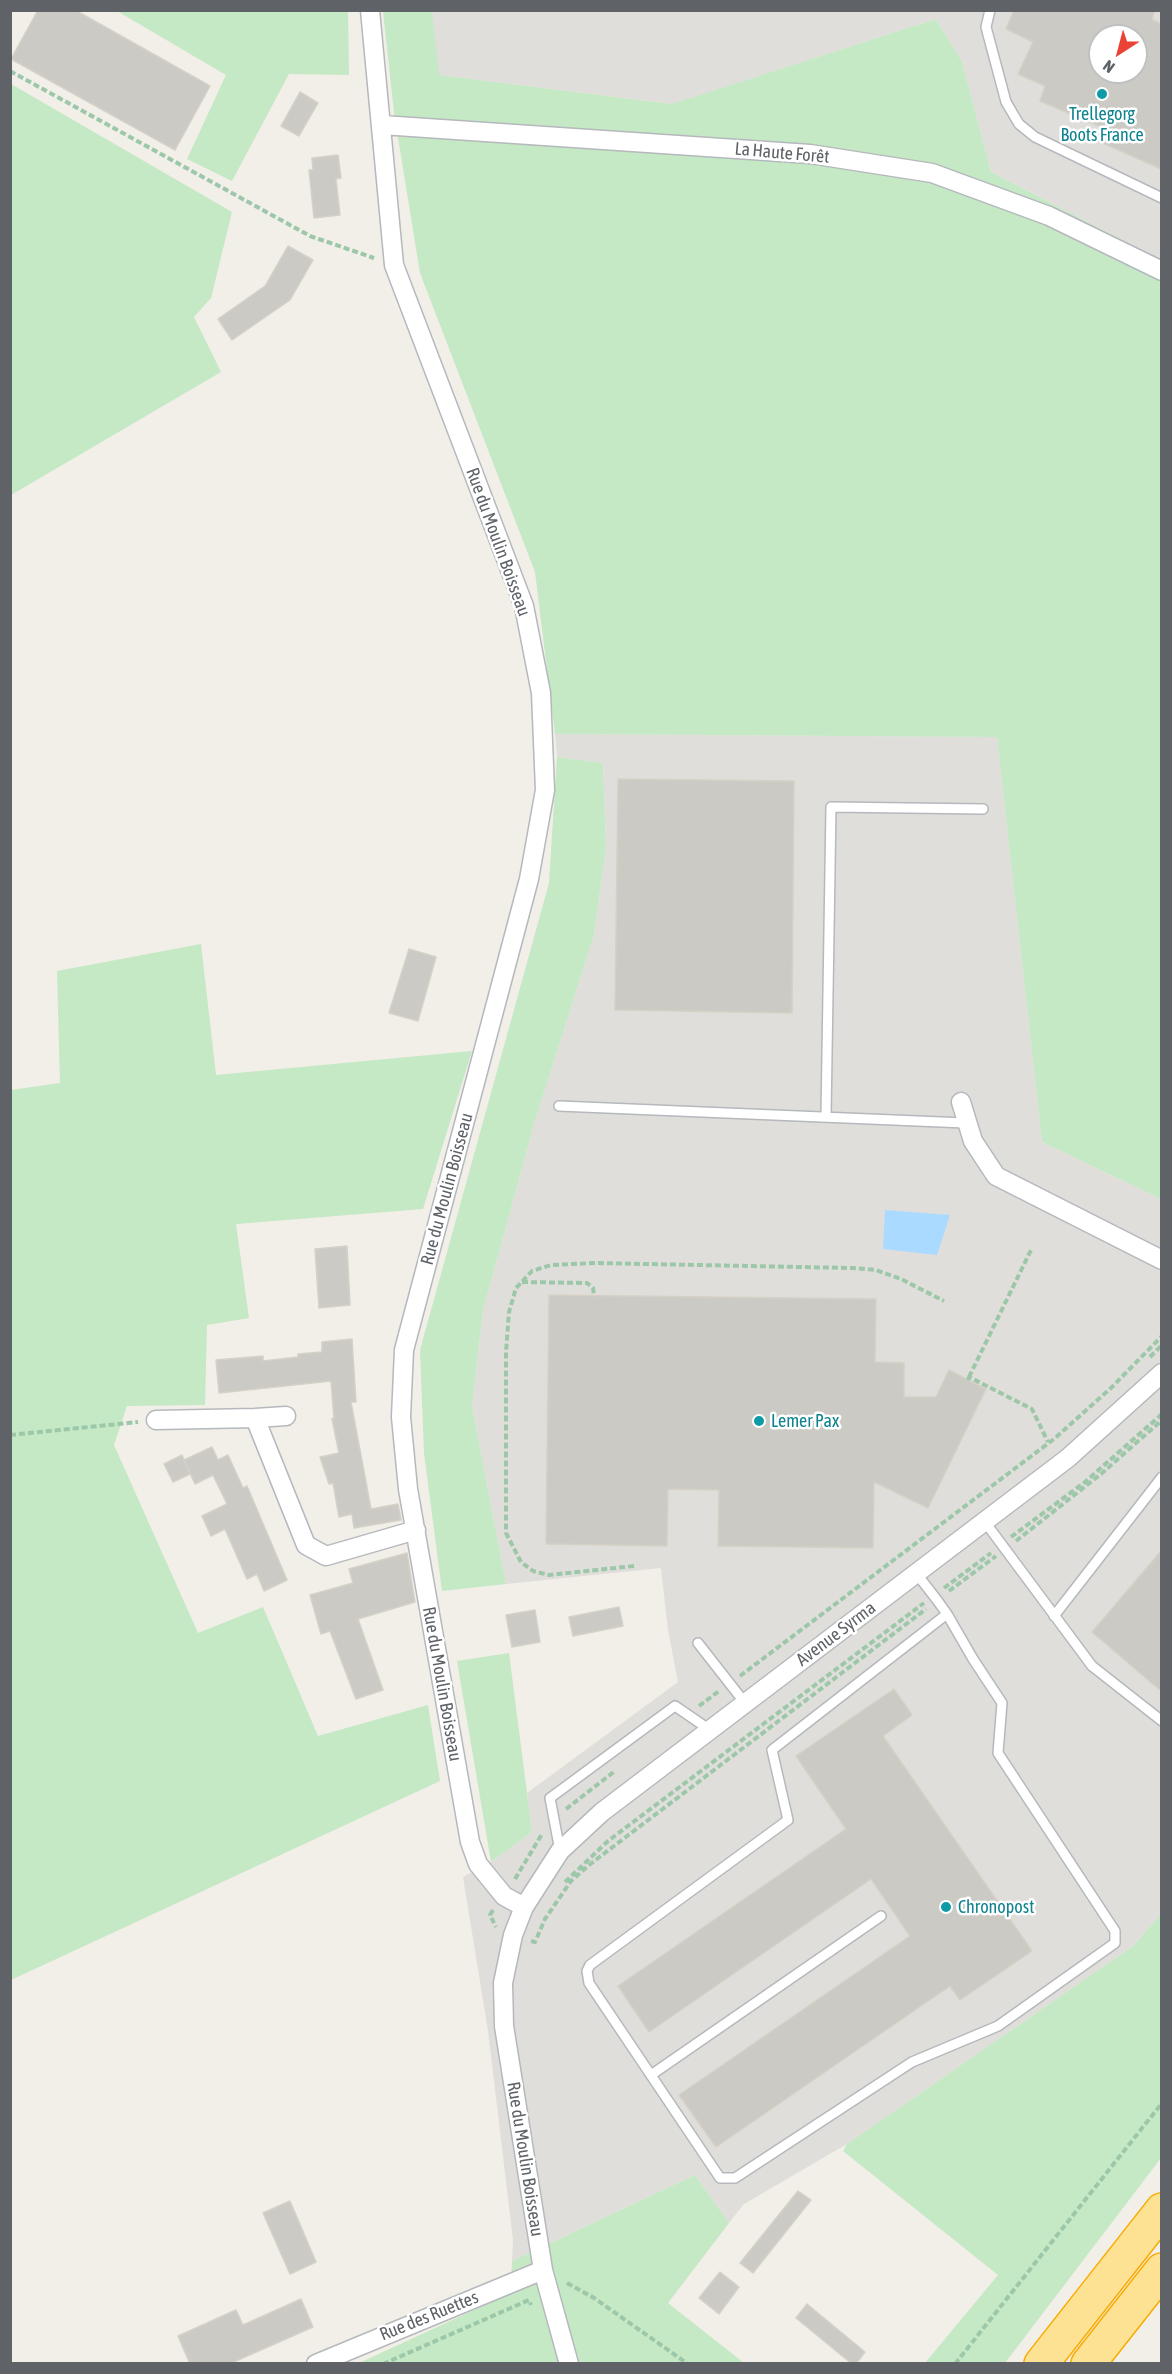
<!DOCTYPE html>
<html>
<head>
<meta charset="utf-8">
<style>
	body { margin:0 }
	#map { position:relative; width:1172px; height:2374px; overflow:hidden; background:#f1efe8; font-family:"Asap Condensed",sans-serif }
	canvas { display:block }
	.frame { position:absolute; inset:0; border:12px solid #5f6368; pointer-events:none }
	.north { position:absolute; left:1088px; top:24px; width:60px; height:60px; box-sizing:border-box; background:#fff; border:2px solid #bfc1c3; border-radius:50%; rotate:216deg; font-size:16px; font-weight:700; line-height:24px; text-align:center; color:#5f6368 }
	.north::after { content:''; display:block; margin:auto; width:21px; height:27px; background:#ea4335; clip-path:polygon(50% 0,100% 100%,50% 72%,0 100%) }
</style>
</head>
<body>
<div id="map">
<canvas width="1172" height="2374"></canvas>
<div class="frame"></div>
<div class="north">N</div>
</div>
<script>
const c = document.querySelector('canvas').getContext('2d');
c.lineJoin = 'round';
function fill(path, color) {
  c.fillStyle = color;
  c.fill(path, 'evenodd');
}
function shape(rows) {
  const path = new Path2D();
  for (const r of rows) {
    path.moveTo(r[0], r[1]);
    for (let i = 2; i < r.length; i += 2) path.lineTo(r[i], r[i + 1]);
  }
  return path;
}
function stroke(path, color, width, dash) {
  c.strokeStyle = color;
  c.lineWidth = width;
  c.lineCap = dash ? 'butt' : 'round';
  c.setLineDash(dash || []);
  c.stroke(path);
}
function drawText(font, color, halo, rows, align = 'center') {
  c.font = font + ' "Asap Condensed",sans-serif';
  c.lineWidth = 5;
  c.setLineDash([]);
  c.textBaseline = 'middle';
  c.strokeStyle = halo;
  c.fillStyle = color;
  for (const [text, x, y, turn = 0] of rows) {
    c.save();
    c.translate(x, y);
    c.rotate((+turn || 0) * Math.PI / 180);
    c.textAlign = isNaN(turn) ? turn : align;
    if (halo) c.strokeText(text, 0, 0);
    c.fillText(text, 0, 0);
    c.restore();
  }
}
const industrial = shape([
	[432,11,1161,11,1161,260,991,172,962,62,936,19,673,104,438,75],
	[1100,36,1136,36,1136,72,1100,72],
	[555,734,997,737,1042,1142,1161,1199,1161,1914,1133,1946,847,2144,744,2204,729,2223,695,2175,512,2261,513,2240,488,2031,463,1877,491,1862,532,1832,527,1793,678,1682,668,1630,661,1568,506,1584,472,1406,483,1311,534,1124,594,935,606,847,603,763,557,757]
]);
const green = shape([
	[117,11,348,11,349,75,289,74,232,181,187,159,226,75],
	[383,11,432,11,439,75,672,104,936,19,962,62,991,172,1161,260,1161,1199,1042,1142,997,737,555,734,535,572,420,273,394,113],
	[11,84,232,212,211,298,194,317,221,372,11,495],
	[557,757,603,763,606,847,594,935,534,1124,483,1311,472,1406,506,1584,442,1591,424,1453,420,1350,549,883],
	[201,944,216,1075,472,1051,423,1209,236,1224,249,1318,207,1325,205,1405,127,1406,114,1445,198,1633,263,1607,318,1736,428,1705,440,1781,11,1980,11,1090,60,1083,57,971],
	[509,1653,532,1832,491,1862,457,1661],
	[1161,1914,1161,2158,1005,2363,925,2363,998,2275,843,2151,847,2144,1133,1946],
	[695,2175,729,2223,668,2303,744,2363,357,2364,511,2293,512,2261]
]);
const water = shape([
	[885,1210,950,1215,937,1255,883,1249]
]);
const building = shape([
	[38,10,75,10,210,86,175,150,11,59,38,10],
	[1014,10,1155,10,1152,19,1161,24,1161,169,1096,140,1101,127,1040,101,1045,86,1018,74,1033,42,1006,29,1014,10],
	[1100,36,1136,36,1136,72,1100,72,1100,36],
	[300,92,318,103,299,136,281,126,300,92],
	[338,155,341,178,336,179,340,215,314,218,309,170,313,170,312,158,338,155],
	[288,246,313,260,290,300,232,340,218,319,265,286,288,246],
	[618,779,794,781,792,1013,615,1010,618,779],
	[409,949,436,957,418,1021,389,1013,409,949],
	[347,1246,350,1305,319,1308,315,1249,347,1246],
	[549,1295,876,1299,875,1362,904,1363,904,1397,936,1397,949,1370,986,1389,928,1508,874,1482,873,1548,718,1546,719,1490,668,1489,667,1546,546,1544,549,1295],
	[352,1339,356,1402,351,1402,371,1509,398,1504,401,1520,354,1528,352,1514,339,1517,333,1483,329,1484,320,1457,339,1453,332,1419,334,1418,331,1381,219,1393,216,1360,263,1356,263,1361,298,1357,298,1354,322,1352,322,1342,352,1339],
	[212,1447,218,1460,228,1455,243,1488,247,1486,287,1580,264,1591,257,1574,247,1579,225,1529,211,1536,202,1516,227,1504,213,1475,195,1484,184,1460,212,1447],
	[182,1455,190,1474,173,1482,164,1464,182,1455],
	[1161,1551,1161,1691,1092,1632,1161,1551],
	[407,1553,415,1602,358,1619,383,1690,356,1699,330,1631,321,1634,310,1595,353,1583,349,1569,407,1553],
	[619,1607,623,1626,573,1636,569,1617,619,1607],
	[535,1610,540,1642,512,1647,506,1615,535,1610],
	[894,1689,912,1715,883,1736,1032,1951,960,2000,950,1986,716,2147,679,2095,910,1936,871,1879,649,2032,618,1986,846,1829,796,1756,894,1689],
	[798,2191,811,2200,753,2273,740,2263,798,2191],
	[290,2201,316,2262,290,2274,263,2213,290,2201],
	[720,2272,739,2287,719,2314,699,2298,720,2272],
	[301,2299,313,2327,229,2364,190,2364,178,2336,236,2310,243,2325,301,2299],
	[807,2304,865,2352,856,2364,852,2364,796,2318,807,2304]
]);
const path = shape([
	[10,71,310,236,374,258],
	[522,1282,587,1283,593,1288,594,1295],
	[1150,1357,1162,1345],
	[969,1377,1032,1248],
	[968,1380,969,1377,1032,1409,1048,1442],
	[10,1435,138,1422],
	[1011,1537,1085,1482,1162,1414],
	[1016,1541,1101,1474,1162,1420],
	[634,1566,549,1575,533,1571,521,1562,506,1533,506,1352,509,1312,516,1288,532,1271,551,1265,594,1263,852,1268,876,1270,901,1279,944,1301],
	[944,1588,991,1553],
	[949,1591,996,1556],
	[740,1676,1054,1439,1112,1387,1162,1336],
	[699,1706,719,1691],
	[566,1809,615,1771],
	[515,1879,542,1834],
	[565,1882,608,1841,924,1603],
	[493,1910,490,1915,496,1927],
	[531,1941,535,1942,545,1919,571,1881,589,1865,926,1609],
	[567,2283,594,2298,688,2364],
	[383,2364,529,2300,531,2305],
	[955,2364,1162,2103]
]);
const lane = shape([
	[990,10,986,27,1006,102,1019,124,1035,137,1162,198],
	[559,1106,965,1123],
	[826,1116,831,807,983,809],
	[985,1522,1092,1666,1162,1721],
	[916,1573,937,1600,947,1614,973,1659,1002,1703,998,1753,1115,1931,1115,1943,998,2026,912,2062,735,2178,720,2178,589,1983,587,1971,590,1965,788,1820,772,1750,947,1614],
	[1054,1616,1162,1477],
	[698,1643,745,1703],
	[560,1851,550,1798,675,1706,710,1730],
	[651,2075,881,1916]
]);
const street = shape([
	[370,10,394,265,524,606,541,693,545,790,529,879,404,1350,401,1417,408,1489,470,1842,478,1864,504,1896,524,1907,513,1935,503,1983,504,2026,543,2270,569,2364],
	[382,125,810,154,932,173,1049,216,1162,271],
	[961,1102,973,1141,996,1176,1162,1260],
	[255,1418,286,1416],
	[156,1420,255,1418,306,1545,326,1556,416,1530],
	[524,1907,560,1851,602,1812,1068,1458,1162,1373],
	[316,2364,543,2270]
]);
const highway = shape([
	[1041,2364,1162,2210],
	[1088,2364,1162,2270]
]);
const markers = [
	[1102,94,6,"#0f9aa8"],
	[759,1421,6,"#0f9aa8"],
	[946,1907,6,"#0f9aa8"]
];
const cultureNames = [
	["Trellegorg",1102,114,"center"],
	["Boots France",1102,135,"center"],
	["Lemer Pax",771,1421],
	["Chronopost",958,1907]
];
const streetNames = [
	["La Haute Forêt",782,153,5],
	["Rue du Moulin Boisseau",498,542,70],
	["Rue du Moulin Boisseau",447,1189,-75],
	["Avenue Syrma",836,1634,-37],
	["Rue du Moulin Boisseau",442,1684,80],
	["Rue du Moulin Boisseau",525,2159,81],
	["Rue des Ruettes",429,2316,-22]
];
fill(industrial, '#e0deda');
fill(green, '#c5e8c5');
fill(water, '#aadaff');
fill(building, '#cccac5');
stroke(building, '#d6d1c6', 1.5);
stroke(lane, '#b5b8bc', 12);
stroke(street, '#b5b8bc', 21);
stroke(highway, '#f9ab00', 36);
stroke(path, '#9cc7a9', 4, [6, 3]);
stroke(lane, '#fff', 9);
stroke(street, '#fff', 18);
stroke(highway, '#fde293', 33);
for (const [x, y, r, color] of markers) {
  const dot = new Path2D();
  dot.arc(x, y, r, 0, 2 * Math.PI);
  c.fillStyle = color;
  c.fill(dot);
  stroke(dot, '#fff', 2);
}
drawText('18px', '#0d838f', '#fff', cultureNames, 'left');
drawText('18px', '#5f6368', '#fff', streetNames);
</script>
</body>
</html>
